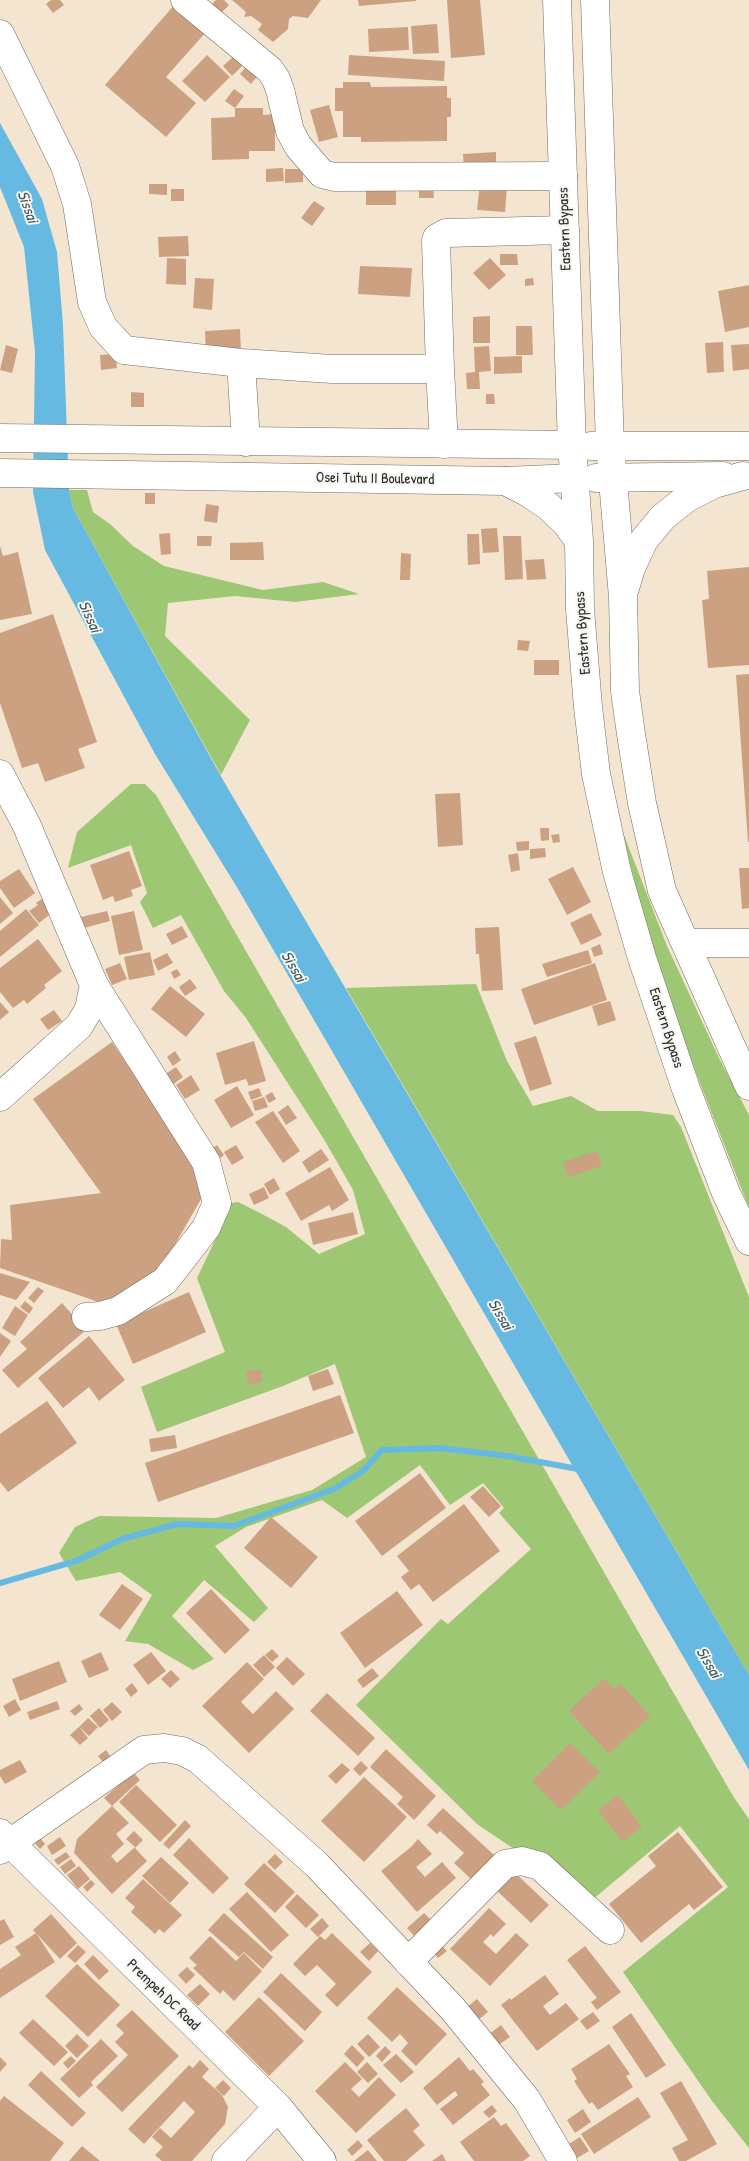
<!DOCTYPE html>
<html>
<head>
<meta charset="utf-8">
<style>
	body { margin:0 }
	canvas { display:block; background:#f3e5d0 }
</style>
</head>
<body>
<canvas width="749" height="2161"></canvas>
<script>
const c = document.querySelector('canvas').getContext('2d');
c.lineJoin = 'round';
function fill(path, color) {
  c.fillStyle = color;
  c.fill(path, 'evenodd');
}
function shape(rows) {
  const path = new Path2D();
  for (const r of rows) {
    path.moveTo(r[0], r[1]);
    for (let i = 2; i < r.length; i += 2) path.lineTo(r[i], r[i + 1]);
  }
  return path;
}
function stroke(path, color, width, dash) {
  c.strokeStyle = color;
  c.lineWidth = width;
  c.lineCap = dash ? 'butt' : 'round';
  c.setLineDash(dash || []);
  c.stroke(path);
}
function drawText(font, color, halo, rows, align = 'center') {
  c.font = font + ' "Patrick Hand",sans-serif';
  c.lineWidth = 4;
  c.setLineDash([]);
  c.textBaseline = 'middle';
  c.strokeStyle = halo;
  c.fillStyle = color;
  for (const [text, x, y, turn = 0] of rows) {
    c.save();
    c.translate(x, y);
    c.rotate((+turn || 0) * Math.PI / 180);
    c.textAlign = isNaN(turn) ? turn : align;
    if (halo) c.strokeText(text, 0, 0);
    c.fillText(text, 0, 0);
    c.restore();
  }
}
const green = shape([
	[69,490,87,490,93,512,110,524,133,546,164,566,263,590,323,582,359,594,295,602,235,596,168,603,165,636,250,720,221,775,73,508],
	[131,784,145,784,156,795,733,1796,749,1819,749,2148,712,2101,623,1972,728,1887,680,1826,591,1901,477,1824,356,1705,441,1619,448,1624,531,1549,499,1513,504,1508,483,1483,450,1505,420,1465,347,1518,322,1500,246,1527,215,1546,268,1608,254,1622,204,1580,172,1616,214,1659,193,1670,148,1644,125,1641,152,1595,120,1572,76,1581,59,1553,75,1527,99,1516,216,1518,312,1490,366,1457,335,1364,283,1386,157,1432,141,1387,225,1352,197,1278,217,1236,220,1205,238,1202,260,1213,286,1227,319,1254,365,1234,353,1190,325,1141,246,1018,224,991,181,915,153,928,140,902,147,893,131,845,68,868,77,832],
	[622,830,667,946,719,1058,749,1115,749,1208,656,971],
	[476,984,507,1061,533,1106,571,1096,598,1111,640,1111,673,1115,681,1127,749,1297,749,1675,346,988]
]);
const water = shape([
	[0,123,42,199,57,252,63,325,69,490,73,508,223,780,749,1675,749,1770,238,889,155,754,45,550,33,492,35,352,24,247,0,187]
]);
const stream = shape([
	[0,1583,76,1561,122,1539,177,1524,234,1526,334,1489,363,1471,382,1450,440,1448,508,1456,583,1470]
]);
const building = shape([
	[51,0,60,0,64,5,53,13,46,4],
	[216,0,224,0,229,5,220,14,211,5],
	[232,0,321,0,308,18,293,16,289,19,288,29,273,42,258,30,262,24,251,16,244,17,246,12],
	[358,0,416,0,416,1,359,6],
	[447,0,480,0,485,55,451,58],
	[175,4,207,31,166,77,196,103,166,137,105,85],
	[437,24,439,53,413,54,411,26],
	[408,27,409,50,369,52,368,29],
	[207,55,230,77,205,102,182,81],
	[235,55,244,64,232,76,223,66],
	[349,55,445,61,444,81,348,75],
	[248,64,260,73,251,84,240,74],
	[343,82,370,82,371,87,447,86,447,98,451,98,451,117,447,117,447,141,361,142,361,137,343,137,343,111,335,111,335,88,343,88],
	[234,89,244,96,235,108,225,101],
	[329,105,338,137,319,142,310,110],
	[235,108,263,108,263,115,275,114,275,151,249,151,249,159,212,160,211,118,235,117],
	[496,152,496,168,464,169,463,154],
	[283,168,284,181,266,182,266,169],
	[285,169,303,169,303,182,285,183],
	[366,183,396,183,396,205,366,205],
	[480,183,507,186,505,212,477,210],
	[149,184,167,184,167,195,149,194],
	[419,185,433,185,434,198,419,198],
	[171,189,184,189,184,201,171,201],
	[314,201,325,208,312,226,301,218],
	[188,236,189,256,159,257,158,237],
	[500,254,517,254,518,265,500,265],
	[167,258,186,259,186,285,166,284],
	[490,258,506,275,489,290,473,273],
	[360,266,412,268,410,297,358,294],
	[195,278,214,279,212,310,193,308],
	[533,278,534,285,525,286,525,279],
	[749,285,749,327,725,332,718,291],
	[490,316,490,343,473,343,473,317],
	[516,326,532,326,533,355,516,355],
	[240,329,241,352,206,353,205,331],
	[723,342,724,372,707,373,705,343],
	[749,344,749,369,733,371,731,345],
	[6,345,18,349,12,373,0,370],
	[489,346,491,371,479,372,480,389,467,389,466,373,475,372,474,347],
	[115,354,117,368,101,370,100,355],
	[522,356,522,373,494,374,494,357],
	[131,392,144,393,144,407,131,407],
	[486,394,494,394,495,404,486,404],
	[145,493,155,493,155,504,145,504],
	[206,504,219,506,217,523,204,521],
	[497,528,499,552,483,553,481,529],
	[170,533,171,554,161,555,159,534],
	[467,534,479,534,480,564,468,565],
	[197,536,212,536,211,546,197,546],
	[503,536,521,536,523,579,505,580],
	[263,542,264,560,230,560,230,543],
	[0,546,3,556,18,552,32,614,0,620],
	[401,553,411,554,410,580,400,580],
	[544,559,546,579,527,580,525,560],
	[749,567,749,665,708,668,702,600,709,599,707,571],
	[53,614,97,742,78,749,85,768,45,782,38,763,22,768,0,703,0,633],
	[518,640,530,641,528,651,517,650],
	[534,660,559,660,559,675,534,675],
	[749,674,749,842,748,842,736,675],
	[460,793,463,845,438,847,435,794],
	[540,828,549,828,549,840,541,841],
	[559,834,560,842,553,843,551,835],
	[529,841,529,850,517,851,516,842],
	[545,848,546,857,530,859,530,849],
	[129,851,142,886,131,890,133,896,115,902,113,896,103,900,90,865],
	[518,853,520,870,511,872,508,855],
	[573,867,591,902,567,915,548,879],
	[739,868,749,868,749,908,742,909],
	[19,869,35,893,14,908,0,888,0,881],
	[0,897,13,913,0,924],
	[43,898,54,911,39,923,29,911,38,905,36,903],
	[26,909,39,925,0,957,0,931],
	[107,911,110,921,84,928,81,917],
	[134,911,143,950,119,955,111,916],
	[591,913,602,935,581,945,570,923],
	[182,926,188,937,172,945,166,934],
	[499,927,503,990,482,991,479,954,476,954,475,928],
	[38,939,62,971,44,985,46,988,27,1004,24,1000,13,1008,0,992,0,968],
	[600,944,603,954,594,957,591,948],
	[588,950,592,963,547,977,542,964],
	[150,952,155,975,129,980,124,957],
	[167,953,173,963,158,971,153,960],
	[120,963,127,979,112,985,105,969],
	[595,963,607,1000,534,1025,521,989],
	[177,969,181,975,174,979,171,972],
	[190,979,197,988,185,996,179,987],
	[170,986,205,1014,186,1037,151,1009],
	[610,1001,616,1020,598,1026,592,1006],
	[0,1002,9,1012,0,1020],
	[54,1010,62,1021,48,1030,40,1019],
	[536,1036,552,1084,530,1091,514,1043],
	[254,1041,266,1081,249,1086,246,1079,225,1085,216,1053],
	[112,1042,209,1185,153,1283,113,1307,0,1268,1,1239,12,1240,10,1205,101,1193,33,1099],
	[175,1051,181,1060,173,1066,167,1057],
	[176,1067,183,1077,171,1086,164,1075],
	[191,1075,200,1090,185,1099,176,1085],
	[237,1086,254,1115,231,1128,214,1100],
	[259,1088,262,1096,251,1100,248,1092],
	[272,1092,276,1099,269,1103,265,1096],
	[264,1097,268,1107,255,1111,252,1101],
	[288,1105,297,1118,286,1125,278,1112],
	[273,1111,300,1151,283,1163,255,1122],
	[217,1145,224,1155,215,1162,208,1151],
	[236,1145,244,1158,232,1165,224,1152],
	[321,1149,329,1160,309,1173,302,1162],
	[597,1151,602,1166,568,1177,563,1162],
	[330,1167,349,1200,332,1211,329,1205,301,1221,285,1193],
	[274,1178,280,1189,270,1195,264,1184],
	[264,1187,269,1198,254,1205,249,1194],
	[353,1212,358,1234,313,1245,308,1223],
	[0,1273,30,1282,16,1300,0,1295],
	[38,1287,44,1291,34,1303,28,1298],
	[189,1292,206,1332,133,1364,116,1324],
	[25,1301,33,1308,29,1314,20,1307],
	[62,1303,86,1330,18,1388,2,1370,27,1349,20,1342],
	[15,1306,28,1315,15,1336,2,1328],
	[0,1333,11,1341,0,1357],
	[89,1336,125,1380,99,1401,89,1387,63,1408,38,1378],
	[328,1369,334,1384,313,1391,308,1376],
	[261,1370,262,1382,248,1384,246,1371],
	[340,1395,354,1433,158,1502,145,1463],
	[47,1401,77,1443,8,1492,0,1482,0,1434],
	[175,1435,177,1448,151,1452,149,1439],
	[420,1473,446,1508,382,1556,355,1521],
	[483,1486,501,1506,489,1517,470,1497],
	[464,1504,500,1551,433,1602,419,1584,411,1590,401,1577,409,1571,397,1556],
	[271,1517,318,1557,291,1588,244,1548],
	[122,1584,143,1599,120,1630,99,1615],
	[211,1589,250,1630,225,1654,186,1613],
	[397,1591,423,1625,365,1668,340,1633],
	[272,1649,279,1656,272,1662,265,1655],
	[101,1652,109,1670,89,1678,81,1661],
	[151,1652,166,1671,148,1685,133,1665],
	[264,1655,275,1667,264,1677,253,1665],
	[287,1657,305,1674,293,1686,276,1668],
	[59,1661,67,1682,20,1701,12,1679],
	[247,1662,264,1679,241,1702,253,1714,276,1691,294,1709,249,1753,202,1706],
	[372,1668,379,1676,363,1688,357,1680],
	[171,1670,180,1679,170,1688,161,1679],
	[604,1678,614,1689,620,1683,650,1716,609,1754,569,1711],
	[132,1683,138,1691,131,1697,125,1689],
	[327,1693,375,1738,358,1756,310,1711],
	[15,1699,21,1710,9,1717,3,1706],
	[57,1701,60,1709,30,1720,27,1712],
	[112,1702,122,1712,112,1721,103,1710],
	[79,1704,83,1709,75,1716,70,1711],
	[99,1708,109,1720,100,1728,90,1716],
	[88,1718,98,1727,89,1736,79,1727],
	[79,1727,88,1738,80,1745,70,1735],
	[570,1743,600,1772,561,1810,532,1781],
	[386,1749,436,1796,414,1820,397,1804,403,1797,370,1767],
	[106,1750,110,1756,103,1762,98,1756],
	[20,1760,27,1772,5,1784,0,1776,0,1770],
	[361,1761,368,1768,360,1776,353,1769],
	[342,1763,350,1770,336,1784,328,1776],
	[133,1772,140,1780,112,1806,104,1798],
	[364,1777,407,1817,364,1862,321,1821],
	[136,1785,177,1825,160,1842,119,1802],
	[618,1795,642,1827,622,1842,598,1810],
	[112,1806,129,1823,116,1834,124,1844,111,1856,117,1863,135,1847,126,1839,134,1831,143,1840,135,1848,147,1861,112,1894,74,1853,77,1839],
	[443,1808,494,1855,471,1879,454,1863,464,1853,440,1831,437,1834,427,1825],
	[185,1820,191,1826,169,1849,163,1844],
	[678,1832,723,1887,694,1910,689,1904,641,1943,609,1904,656,1866,648,1856],
	[60,1837,66,1846,52,1855,47,1846],
	[40,1838,45,1844,40,1849,35,1843],
	[189,1838,229,1878,213,1894,173,1855],
	[418,1839,432,1854,416,1867,425,1877,442,1862,456,1878,417,1912,381,1871,411,1847],
	[66,1852,70,1857,58,1865,54,1860],
	[275,1854,283,1862,275,1870,267,1862],
	[161,1857,189,1883,170,1903,142,1876],
	[71,1859,76,1866,65,1874,60,1867],
	[264,1863,295,1892,275,1913,244,1884],
	[79,1866,90,1879,78,1889,67,1875],
	[512,1870,549,1905,531,1923,494,1888],
	[143,1879,182,1915,164,1933,159,1929,155,1934,131,1912,135,1907,125,1898],
	[91,1880,95,1884,87,1892,83,1887],
	[247,1892,289,1935,271,1952,229,1909],
	[297,1894,319,1915,306,1928,285,1907],
	[489,1908,506,1924,493,1937,491,1934,483,1942,496,1954,516,1933,529,1945,490,1986,450,1949],
	[224,1913,273,1957,263,1969,244,1952,239,1957,208,1930],
	[424,1913,435,1924,418,1940,407,1928],
	[51,1914,77,1943,60,1959,33,1930],
	[322,1918,329,1926,318,1937,310,1929],
	[4,1919,14,1937,0,1945,0,1921],
	[36,1933,55,1962,0,1998,0,1969,21,1955,15,1947],
	[332,1933,372,1972,337,2007,325,1995,336,1984,317,1965,305,1976,293,1964,320,1936,325,1940],
	[210,1936,236,1961,244,1953,262,1971,234,2001,223,1990,220,1994,193,1968,197,1965,189,1958],
	[370,1943,378,1951,369,1961,360,1952],
	[78,1945,86,1952,75,1963,67,1956],
	[441,1945,447,1951,438,1958,433,1952],
	[585,1946,621,1992,597,2010,591,2002,597,1998,567,1960],
	[93,1955,109,1971,99,1980,84,1964],
	[77,1964,120,2005,88,2037,45,1996],
	[187,1967,195,1975,186,1984,178,1975],
	[281,1973,322,2012,305,2031,263,1992],
	[545,1975,559,1994,543,2006,550,2015,566,2003,579,2019,537,2051,501,2005,510,1998,511,2000],
	[200,1984,210,1994,198,2006,187,1995],
	[397,1987,447,2034,416,2066,401,2051,408,2043,400,2034,392,2042,367,2018],
	[259,1997,304,2041,269,2076,225,2032],
	[477,1999,488,2012,478,2020,467,2007],
	[132,2010,179,2056,122,2112,96,2087,128,2055,115,2042,124,2033,116,2025],
	[593,2012,600,2021,587,2030,580,2021],
	[631,2013,666,2065,646,2078,612,2027],
	[33,2019,68,2052,54,2066,19,2033],
	[501,2025,510,2037,497,2046,489,2034],
	[77,2034,89,2046,77,2058,65,2046],
	[368,2034,380,2047,369,2057,357,2044],
	[101,2039,118,2056,91,2082,93,2085,79,2098,60,2079],
	[609,2044,630,2074,626,2076,633,2087,598,2110,592,2102,589,2104,574,2081,577,2079,571,2069],
	[352,2045,365,2058,357,2067,344,2054],
	[385,2046,391,2052,382,2062,376,2056],
	[396,2054,414,2072,401,2083,383,2065],
	[71,2056,76,2061,68,2069,63,2063],
	[0,2057,7,2064,0,2072],
	[459,2057,470,2071,473,2069,484,2082,481,2084,490,2095,453,2125,440,2109,458,2095,455,2091,437,2105,423,2088],
	[200,2060,209,2069,202,2077,222,2095,228,2107,225,2124,192,2161,162,2161,155,2155,163,2147,152,2137,160,2128,171,2138,195,2112,184,2101,144,2144,128,2129,189,2065,193,2068],
	[345,2062,362,2079,351,2089,359,2097,379,2077,396,2095,356,2133,315,2091],
	[367,2062,378,2074,368,2083,357,2072],
	[41,2071,86,2113,72,2127,28,2085],
	[223,2080,231,2088,224,2096,215,2088],
	[681,2081,717,2144,686,2161,679,2161,672,2148,688,2140,660,2093],
	[4,2096,64,2143,50,2161,0,2161,0,2101],
	[638,2097,651,2117,594,2154,581,2134],
	[492,2105,497,2111,489,2118,483,2112],
	[406,2108,420,2125,413,2131,425,2145,406,2161,384,2161,367,2140],
	[583,2109,591,2122,575,2133,567,2120],
	[494,2117,501,2126,506,2123,530,2156,523,2161,474,2161,460,2142],
	[580,2137,589,2151,572,2161,564,2147],
	[358,2140,363,2146,352,2156,347,2150],
	[82,2146,100,2161,69,2161],
	[368,2150,377,2161,354,2161],
	[442,2154,446,2161,432,2161]
]);
const minor = shape([
	[185,0,270,70,276,79,280,90,290,131,298,146,322,174,334,177,563,176],
	[0,34,65,166,77,204,92,302,103,327,124,350,241,363,332,369,440,369],
	[241,363,246,442],
	[444,444,440,369,436,241,437,238,446,233,565,230],
	[0,774,27,826,94,985,89,1009,79,1026,0,1097],
	[686,943,749,943],
	[86,1317,100,1316,118,1311,165,1281,206,1228,217,1203,206,1162,94,985],
	[0,1833,278,2107,322,2161],
	[0,1850,144,1750,164,1748,182,1751,198,1759,317,1865,452,2008,527,2100,563,2161],
	[408,1962,505,1864,522,1861,540,1866,610,1930],
	[226,2161,278,2107]
]);
const major = shape([
	[0,438,572,445],
	[0,473,505,481,574,478]
]);
const highway = shape([
	[557,0,572,445,579,541,580,609,588,707,596,774,617,872,642,958,686,1089,726,1193,749,1241],
	[595,0,610,446,623,597,625,691,631,734,642,803,662,891,749,1086],
	[591,446,749,446],
	[596,478,723,476],
	[505,481,527,492,548,506,566,523,579,541],
	[625,588,631,568,644,540,663,517,687,498,714,484,743,476]
]);
const streetNames = [
	["Eastern Bypass",565,229,-92],
	["Osei Tutu II Boulevard",375,479,1],
	["Eastern Bypass",583,633,-94],
	["Eastern Bypass",666,1028,72],
	["Prempeh DC Road",163,1995,44]
];
const waterNames = [
	["Sissai",27,207,70],
	["Sissai",89,617,65],
	["Sissai",293,967,59],
	["Sissai",500,1315,59],
	["Sissai",708,1663,59]
];
fill(green, '#9dc773');
fill(water, '#66bae2');
stroke(stream, '#66bae2', 6);
fill(building, '#cba182');
stroke(minor, '#716c65', 29);
stroke(major, '#716c65', 29);
stroke(highway, '#716c65', 29);
stroke(minor, '#fff', 28);
stroke(major, '#fff', 28);
stroke(highway, '#fff', 28);
drawText('15px', '#2b2b2b', '#f6f6f2', streetNames);
drawText('italic 16px', '#3d5662', '#f6f6f2', waterNames);
</script>
</body>
</html>
